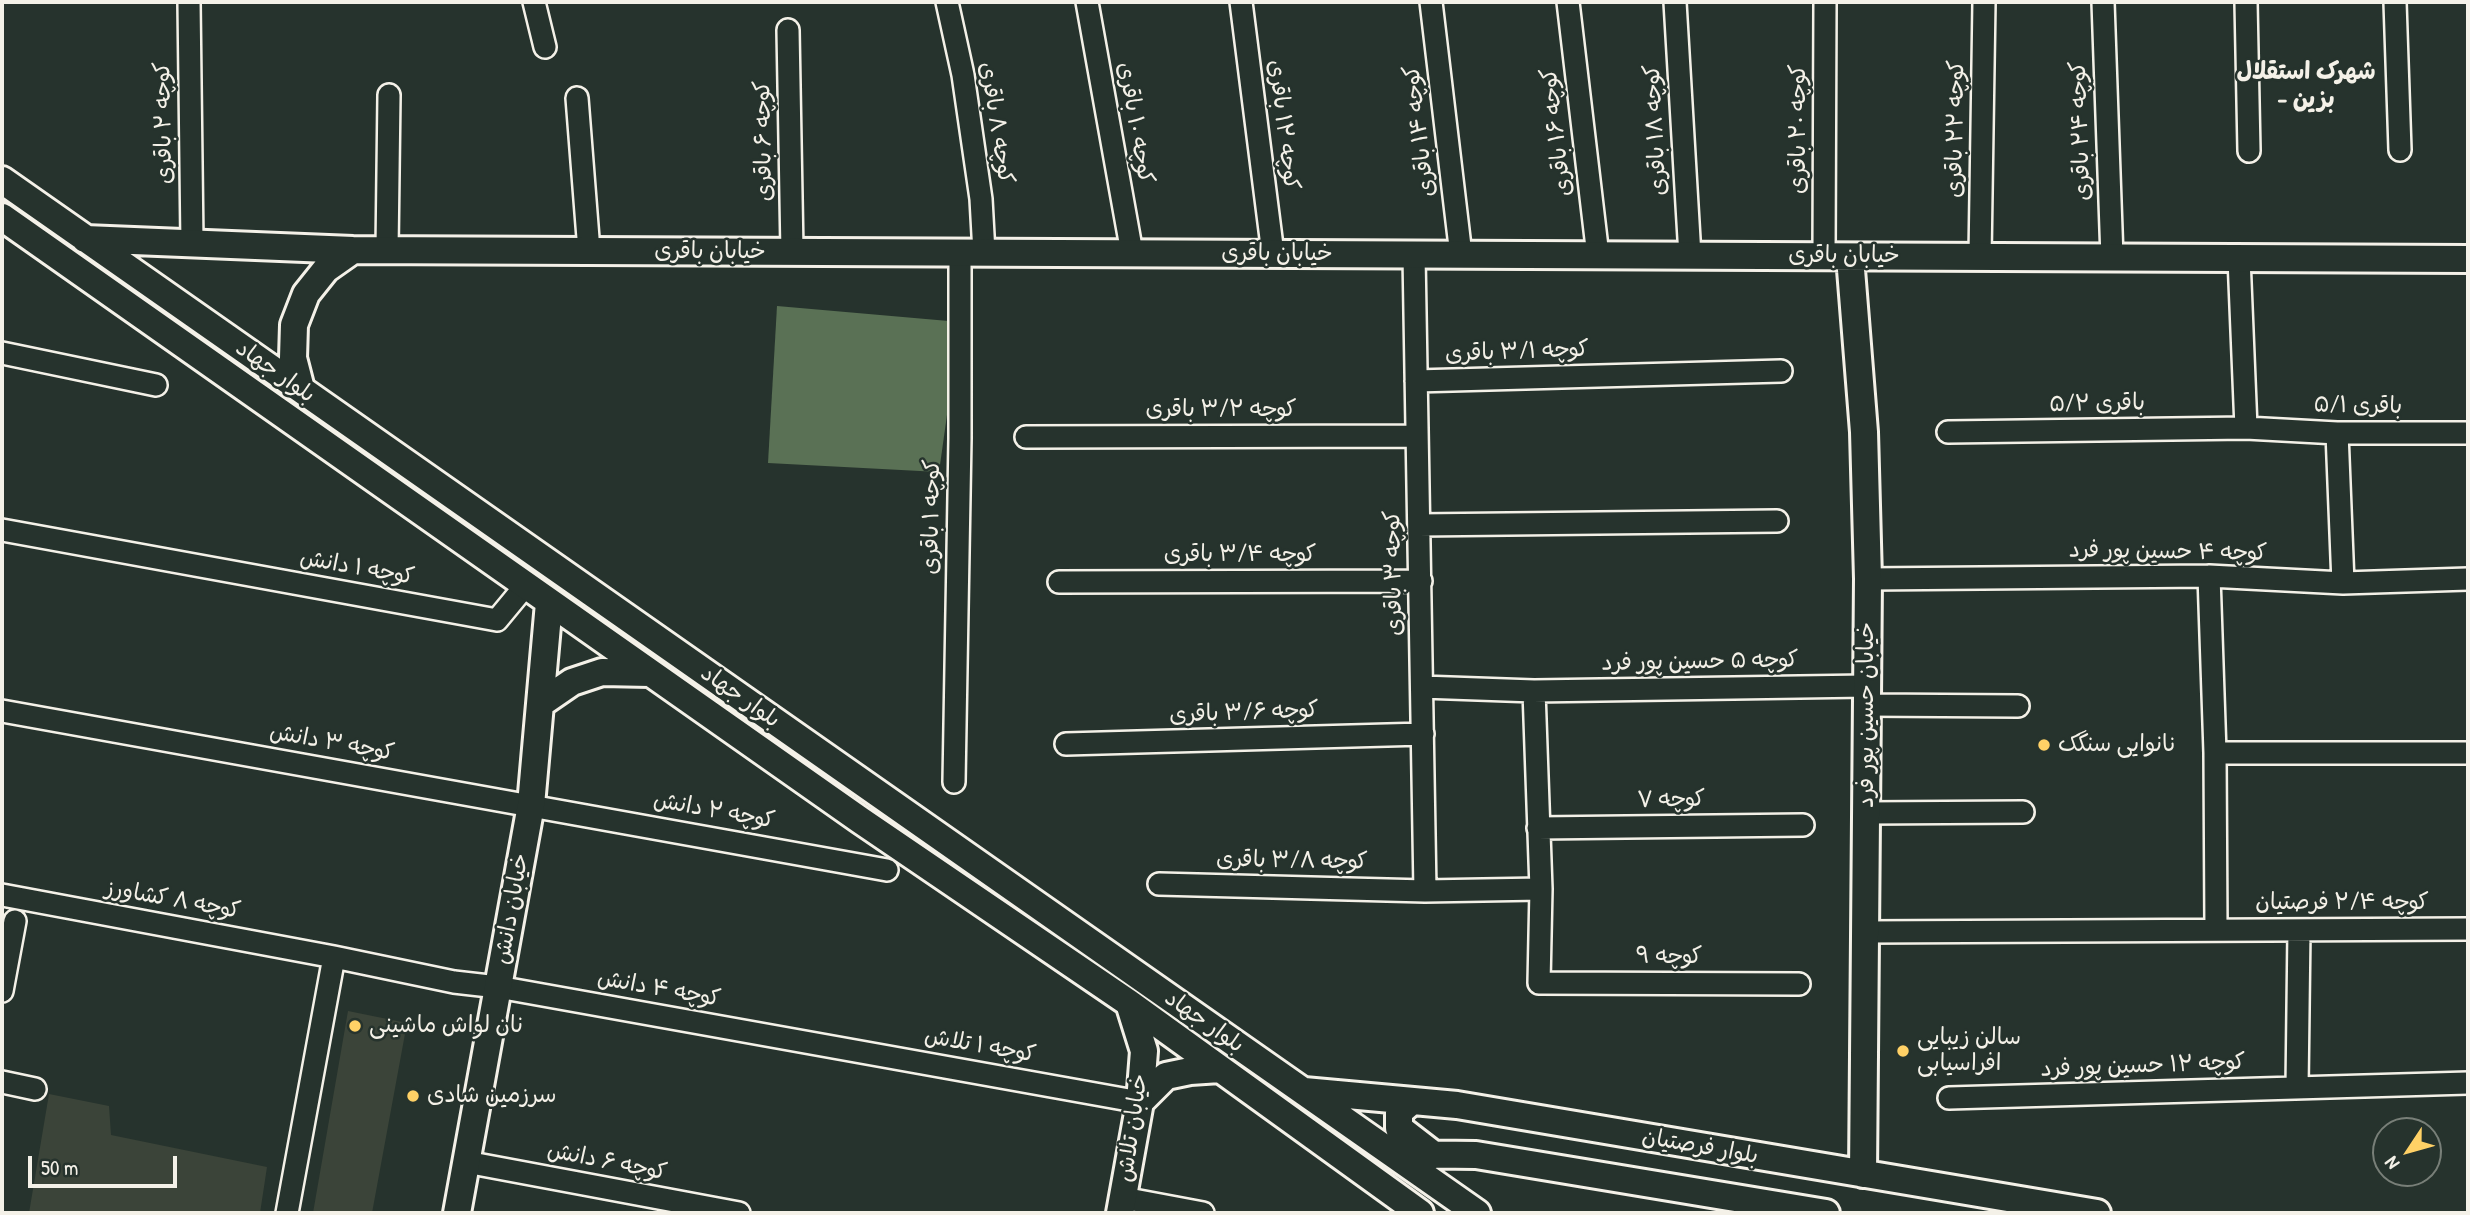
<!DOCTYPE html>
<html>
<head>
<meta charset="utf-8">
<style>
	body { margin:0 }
	#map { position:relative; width:2470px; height:1215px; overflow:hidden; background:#26332d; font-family:"Patrick Hand",sans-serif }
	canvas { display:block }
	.frame { position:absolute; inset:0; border:4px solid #f4f1e8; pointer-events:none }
	.north { position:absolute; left:2372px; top:1117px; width:70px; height:70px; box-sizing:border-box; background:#26332d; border:2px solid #787f78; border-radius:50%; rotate:234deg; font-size:19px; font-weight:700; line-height:28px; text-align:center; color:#f4f1e8 }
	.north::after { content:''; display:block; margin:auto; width:24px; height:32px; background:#ffd166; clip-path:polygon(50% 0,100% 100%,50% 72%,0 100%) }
	.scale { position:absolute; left:28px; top:1156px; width:149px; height:32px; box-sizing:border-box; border:4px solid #f4f1e8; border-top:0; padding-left:9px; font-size:21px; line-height:24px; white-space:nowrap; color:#f4f1e8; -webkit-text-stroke:5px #26332d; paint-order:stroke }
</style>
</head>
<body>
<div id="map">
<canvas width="2470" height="1215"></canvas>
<div class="frame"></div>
<div class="north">N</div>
<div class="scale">50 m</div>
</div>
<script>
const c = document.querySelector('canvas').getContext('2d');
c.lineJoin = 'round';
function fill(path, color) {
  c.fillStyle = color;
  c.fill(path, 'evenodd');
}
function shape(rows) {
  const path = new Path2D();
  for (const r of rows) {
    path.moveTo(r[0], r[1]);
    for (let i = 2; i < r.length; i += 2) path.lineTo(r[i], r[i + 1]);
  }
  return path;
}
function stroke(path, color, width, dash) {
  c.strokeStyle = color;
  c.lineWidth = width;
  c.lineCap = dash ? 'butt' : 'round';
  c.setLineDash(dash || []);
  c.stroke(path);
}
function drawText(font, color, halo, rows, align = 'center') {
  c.font = font + ' "Patrick Hand","Playpen Sans Arabic",sans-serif';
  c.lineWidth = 5;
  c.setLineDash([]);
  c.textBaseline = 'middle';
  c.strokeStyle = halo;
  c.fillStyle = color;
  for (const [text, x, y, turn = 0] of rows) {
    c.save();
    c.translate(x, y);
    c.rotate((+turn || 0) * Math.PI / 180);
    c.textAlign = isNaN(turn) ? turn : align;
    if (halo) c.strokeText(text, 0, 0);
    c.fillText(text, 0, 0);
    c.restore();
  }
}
const built = shape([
	[348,1011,407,1023,372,1213,313,1213],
	[49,1094,109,1106,111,1135,267,1167,260,1213,29,1213]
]);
const green = shape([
	[777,306,960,322,939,472,768,463]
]);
const minor = shape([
	[189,2,192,243],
	[534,2,545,47],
	[947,2,963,75,981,199,984,253],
	[1087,2,1132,253],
	[1241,2,1273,254],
	[1431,2,1461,255],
	[1568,2,1598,256],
	[1675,2,1690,256],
	[2103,2,2112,258],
	[2246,2,2249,151],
	[2395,2,2400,150],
	[788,30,792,252],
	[577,98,589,251],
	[387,250,389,95],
	[1414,255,1425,891],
	[1824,256,1825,2],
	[1980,257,1984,2],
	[2239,258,2246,428],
	[2,353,156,385],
	[1416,381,1781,371],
	[1948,432,2246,428,2337,433,2468,433],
	[2337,433,2343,583],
	[1026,437,1417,436],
	[1419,525,1777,521],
	[2,530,497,620,526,585],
	[2209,576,2215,753,2216,930],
	[1868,579,2209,576,2343,583,2468,579],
	[1059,582,1421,581],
	[1422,687,1534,691,1866,686],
	[1534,691,1541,889,1539,983,1799,984],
	[1867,705,2018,706],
	[2,711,887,870],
	[1066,744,1423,734],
	[2215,753,2468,753],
	[954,782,960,438,960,253],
	[1867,813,2023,812],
	[1538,828,1803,825],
	[1159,884,1425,891,1541,889],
	[2,895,334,957,454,982,498,987,1140,1102],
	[1866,932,2468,929],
	[2,991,15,921],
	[2,1082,35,1089],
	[2297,1088,2299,930],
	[1949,1098,2468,1083],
	[466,1162,739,1213],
	[1123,1198,1203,1213],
	[287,1213,334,957]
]);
const tertiary = shape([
	[2,180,1477,1213],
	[2,217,860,820,1129,1003,1420,1213],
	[85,239,353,250,2468,259],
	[1850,257,1864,432,1868,579,1863,1174],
	[301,389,293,358,294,325,306,294,326,269,353,250],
	[540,704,572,682,602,672,650,673],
	[1304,1091,1457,1105,2097,1213],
	[1412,1101,1399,1112,1399,1128,1434,1155],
	[1140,1102,1166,1076,1190,1071,1220,1069],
	[1393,1154,1476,1155,1826,1213],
	[457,1213,531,805,549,603],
	[1120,1213,1140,1102,1144,1051,1129,1003]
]);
const markers = [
	[2044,745,7,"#ffd166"],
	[355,1026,7,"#ffd166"],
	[1903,1051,7,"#ffd166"],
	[413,1096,7,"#ffd166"]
];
const streetNames = [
	["کوچه ۲ باقری",164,123,-91],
	["کوچه ۸ باقری",996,123,81],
	["کوچه ۱۰ باقری",1135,123,80],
	["کوچه ۱۲ باقری",1283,125,83],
	["کوچه ۲۰ باقری",1799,129,-90],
	["کوچه ۲۲ باقری",1956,129,-89],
	["کوچه ۱۸ باقری",1656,130,-93],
	["کوچه ۱۴ باقری",1420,131,-97],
	["کوچه ۲۴ باقری",2081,131,-92],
	["کوچه ۱۶ باقری",1557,132,-97],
	["کوچه ۶ باقری",764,141,-91],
	["خیابان باقری",710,252],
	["خیابان باقری",1277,254],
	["خیابان باقری",1844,256],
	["کوچه ۳/۱ باقری",1517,352,-2],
	["بلوار جهاد",275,372,35],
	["باقری ۵/۲",2097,404,-1],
	["باقری ۵/۱",2358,406,1],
	["کوچه ۳/۲ باقری",1221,410],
	["کوچه ۱ باقری",932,517,-89],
	["کوچه ۴ حسین پور فرد",2168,552,1],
	["کوچه ۳/۴ باقری",1240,555],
	["کوچه ۱ دانش",357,568,10],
	["کوچه ۳ باقری",1394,573,-91],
	["کوچه ۵ حسین پور فرد",1700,662,-1],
	["بلوار جهاد",740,697,35],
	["کوچه ۳/۶ باقری",1244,713,-2],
	["خیابان حسین پور فرد",1867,715,-90],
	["کوچه ۳ دانش",332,743,10],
	["کوچه ۷",1671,800,-1],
	["کوچه ۲ دانش",714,811,10],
	["کوچه ۳/۸ باقری",1292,861,1],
	["کوچه ۸ کشاورز",173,900,10],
	["کوچه ۲/۴ فرصتیان",2342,903],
	["خیابان دانش",512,909,-80],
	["کوچه ۹",1669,957],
	["کوچه ۴ دانش",659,989,10],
	["بلوار جهاد",1204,1022,35],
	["کوچه ۱ تلاش",980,1046,10],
	["کوچه ۱۲ حسین پور فرد",2143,1066,-2],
	["خیابان تلاش",1133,1128,-82],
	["بلوار فرصتیان",1700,1147,10],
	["کوچه ۶ دانش",607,1162,11]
];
const poiNames = [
	["نانوایی سنگک",2058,745],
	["نان لواش ماشينى",369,1026],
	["سالن زیبایی",1917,1038],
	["افراسیابی",1917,1064],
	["سرزمین شادی",427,1096]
];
const neighbourhoodNames = [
	["شهرک استقلال",2306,73],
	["- بزین",2306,101]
];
fill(built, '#3b4439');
fill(green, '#5a7155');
stroke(minor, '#f4f1e8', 26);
stroke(tertiary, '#f4f1e8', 32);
stroke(minor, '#26332d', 21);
stroke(tertiary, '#26332d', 26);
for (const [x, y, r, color] of markers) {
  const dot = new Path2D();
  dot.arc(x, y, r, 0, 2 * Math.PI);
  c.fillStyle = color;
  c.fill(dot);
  stroke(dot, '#26332d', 2.5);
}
drawText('23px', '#f4f1e8', '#26332d', streetNames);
drawText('23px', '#f4f1e8', '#26332d', poiNames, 'left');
drawText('bold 24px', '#f4f1e8', '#26332d', neighbourhoodNames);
</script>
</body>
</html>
